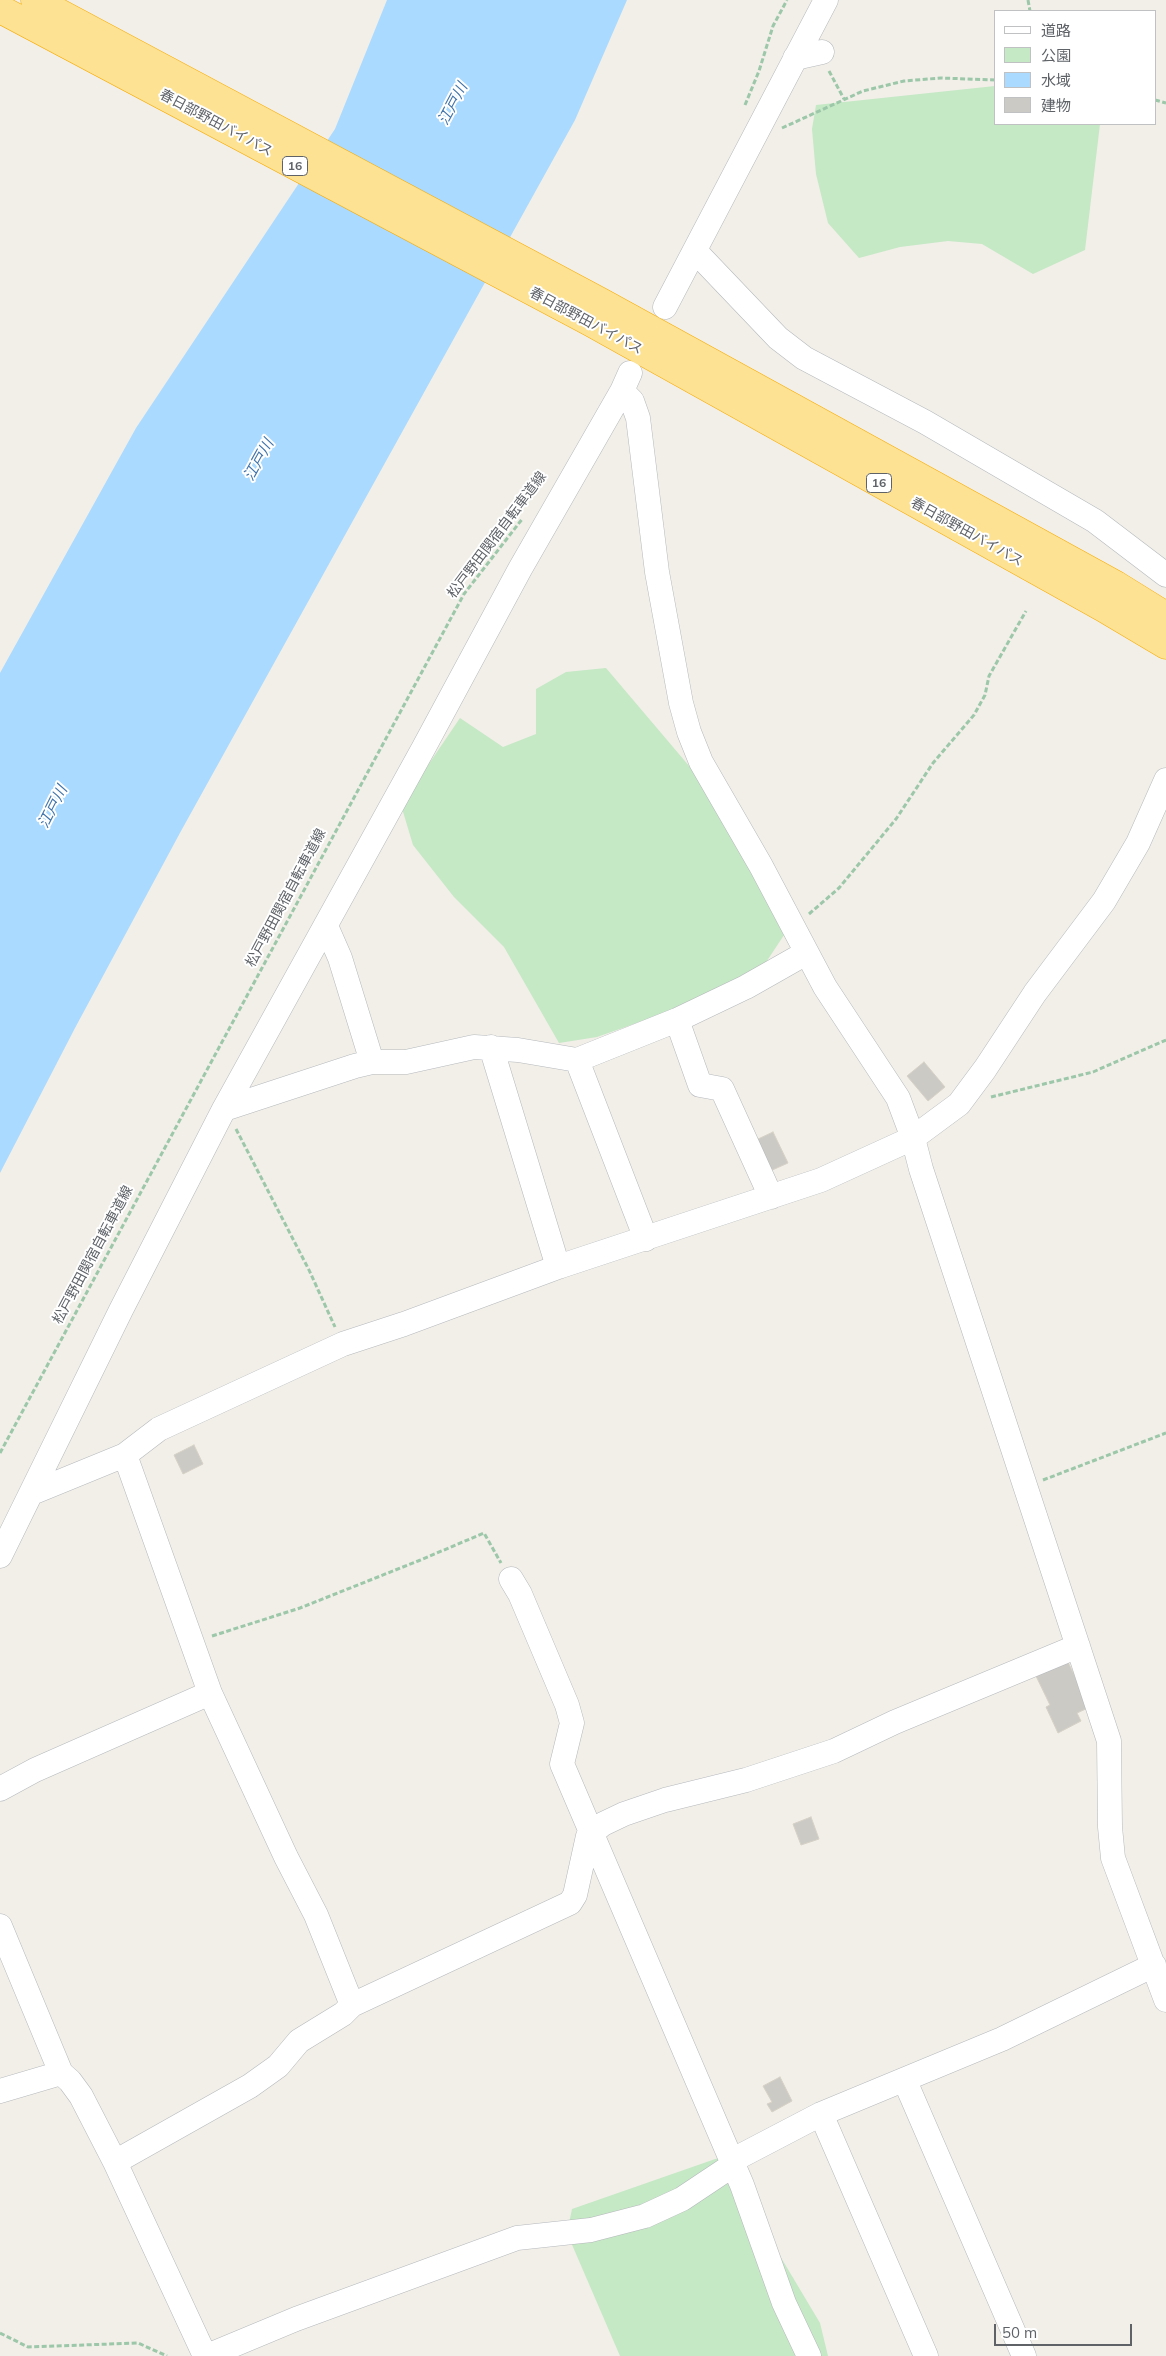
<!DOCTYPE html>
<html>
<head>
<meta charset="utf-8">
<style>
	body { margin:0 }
	#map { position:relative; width:1166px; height:2356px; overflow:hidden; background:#f1efe8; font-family:Mulish,"Noto Sans JP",sans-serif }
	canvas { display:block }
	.legend { position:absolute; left:994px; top:10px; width:162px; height:115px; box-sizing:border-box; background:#fff; border:1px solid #bfc1c3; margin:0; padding:6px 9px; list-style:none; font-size:15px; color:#5f6368 }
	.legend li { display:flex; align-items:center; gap:10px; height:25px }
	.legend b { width:25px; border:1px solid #bfc1c3 }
	.scale { position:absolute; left:994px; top:2324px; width:138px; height:22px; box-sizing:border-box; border:2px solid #5f6368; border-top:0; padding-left:6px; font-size:15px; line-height:18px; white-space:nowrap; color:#5f6368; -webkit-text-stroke:4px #fff; paint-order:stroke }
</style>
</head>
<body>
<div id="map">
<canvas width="1166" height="2356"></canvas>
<ul class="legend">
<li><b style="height:6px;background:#fff"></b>道路</li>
<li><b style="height:14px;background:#c5e8c5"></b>公園</li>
<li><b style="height:14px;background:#aadaff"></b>水域</li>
<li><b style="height:14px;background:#cccac5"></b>建物</li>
</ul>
<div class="scale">50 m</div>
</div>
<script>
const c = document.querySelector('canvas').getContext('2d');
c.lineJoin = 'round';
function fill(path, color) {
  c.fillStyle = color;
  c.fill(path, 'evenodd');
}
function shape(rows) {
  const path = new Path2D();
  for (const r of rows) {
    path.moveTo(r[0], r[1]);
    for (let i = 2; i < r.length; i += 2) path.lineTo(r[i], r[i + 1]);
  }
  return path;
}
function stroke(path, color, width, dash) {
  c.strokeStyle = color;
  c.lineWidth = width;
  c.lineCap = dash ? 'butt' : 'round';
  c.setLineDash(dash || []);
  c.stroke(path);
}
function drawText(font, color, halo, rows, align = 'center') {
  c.font = font + ' Mulish,"Noto Sans JP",sans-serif';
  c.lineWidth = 4;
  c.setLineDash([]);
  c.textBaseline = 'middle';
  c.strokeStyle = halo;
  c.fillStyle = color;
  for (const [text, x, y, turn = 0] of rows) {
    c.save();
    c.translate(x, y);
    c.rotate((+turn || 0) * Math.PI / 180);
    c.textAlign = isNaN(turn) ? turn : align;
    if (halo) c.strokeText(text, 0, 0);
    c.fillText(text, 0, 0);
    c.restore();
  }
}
const green = shape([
	[995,86,995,124,1100,124,1085,250,1033,274,982,244,948,241,900,247,859,258,828,223,816,174,812,129,816,105],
	[606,668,712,793,784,935,753,982,597,1037,559,1043,504,947,454,897,413,845,401,805,460,718,503,747,536,734,536,689,566,672],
	[721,2157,820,2323,828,2356,620,2356,567,2233,572,2209]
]);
const water = shape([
	[387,0,627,0,575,120,181,831,75,1028,0,1173,0,673,136,428,335,129]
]);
const building = shape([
	[924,1062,945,1087,928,1101,907,1076,924,1062],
	[773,1132,788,1163,770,1171,756,1140,773,1132],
	[194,1445,203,1464,183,1474,174,1455,194,1445],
	[1064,1654,1090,1707,1077,1713,1081,1721,1058,1733,1046,1707,1050,1705,1035,1674,1064,1654],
	[811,1817,819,1839,801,1845,793,1824,811,1817],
	[780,2077,792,2101,772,2112,767,2104,772,2102,763,2086,780,2077]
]);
const path = shape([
	[1028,0,1030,11],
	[829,71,844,99],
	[1155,100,1166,103],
	[745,105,759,71,773,26,787,0],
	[782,128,863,91,904,81,941,78,995,80],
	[809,914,839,888,896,819,933,763,974,715,985,695,989,676,1026,611],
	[991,1097,1093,1072,1166,1040],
	[236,1129,309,1270,335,1327],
	[0,1453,464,594,523,518],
	[1043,1480,1166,1433],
	[212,1636,300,1608,418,1561,484,1533,501,1563],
	[0,2333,28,2347,138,2343,167,2356]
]);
const minor = shape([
	[795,58,822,52],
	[696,252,778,338,804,358,925,422,1095,521,1166,575],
	[665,307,826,0],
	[622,391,632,401,638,418,657,572,681,703,689,732,701,762,761,866,825,987,898,1098,913,1138,921,1169,1109,1741,1110,1827,1113,1858,1166,2000],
	[326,926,340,958,372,1062],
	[677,1020,700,1085,722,1089,771,1197],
	[491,1047,558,1267],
	[577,1060,646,1239],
	[224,1109,355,1066,372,1062,406,1062,474,1047,518,1050,577,1060,677,1020,746,987,806,953],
	[125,1455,210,1693,286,1857,316,1915,352,2005],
	[32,1493,125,1455,159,1429,343,1344,404,1324,558,1267,821,1180,913,1138,959,1104,985,1069,1035,993,1104,901,1138,843,1166,780],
	[0,1556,121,1310,224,1109,423,749,520,569,622,391,630,373],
	[511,1579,520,1594,567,1705,572,1723,562,1764,742,2185,784,2303,809,2356],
	[0,1789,35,1770,210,1693],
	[0,1926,61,2073,70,2081,81,2096,115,2162,205,2356],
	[905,2081,1024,2356],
	[0,2091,61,2073],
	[821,2114,926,2356],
	[731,2161,821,2114,1002,2039,1154,1965],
	[115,2162,250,2086,278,2066,299,2041,343,2014,352,2005,570,1903,575,1895,588,1836,603,1824,624,1814,665,1800,746,1780,834,1751,895,1722,1078,1646],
	[207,2356,296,2319,517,2238,591,2230,645,2216,682,2199,733,2165]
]);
const highway = shape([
	[35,0,601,302,1116,585,1166,616],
	[0,9,590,322,1102,607,1166,645]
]);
const shields = [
	[295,166,25],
	[879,483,25]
];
const shieldNames = [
	["16",295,166],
	["16",879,483]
];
const streetNames = [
	["春日部野田バイパス",216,123,28],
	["春日部野田バイパス",586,321,28],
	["春日部野田バイパス",967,532,29],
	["松戸野田関宿自転車道線",497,535,-53],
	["松戸野田関宿自転車道線",286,898,-62],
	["松戸野田関宿自転車道線",93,1255,-62]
];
const waterNames = [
	["江戸川",453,104,-62],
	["江戸川",259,460,-61],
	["江戸川",53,807,-63]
];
fill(green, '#c5e8c5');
fill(water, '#aadaff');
fill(building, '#cccac5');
stroke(building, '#d6d1c6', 1);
stroke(minor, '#b5b8bc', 25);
stroke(highway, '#f9ab00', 29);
stroke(path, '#9cc7a9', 3, [5, 2.5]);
stroke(minor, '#fff', 24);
stroke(highway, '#fde293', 28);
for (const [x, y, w] of shields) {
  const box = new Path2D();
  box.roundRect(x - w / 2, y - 9.5, w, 19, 4);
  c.fillStyle = '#fff';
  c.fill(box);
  stroke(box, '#5f6368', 1);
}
drawText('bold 12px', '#5f6368', null, shieldNames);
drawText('14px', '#5f6368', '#fff', streetNames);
drawText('italic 15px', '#4174aa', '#fff', waterNames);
</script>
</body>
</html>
